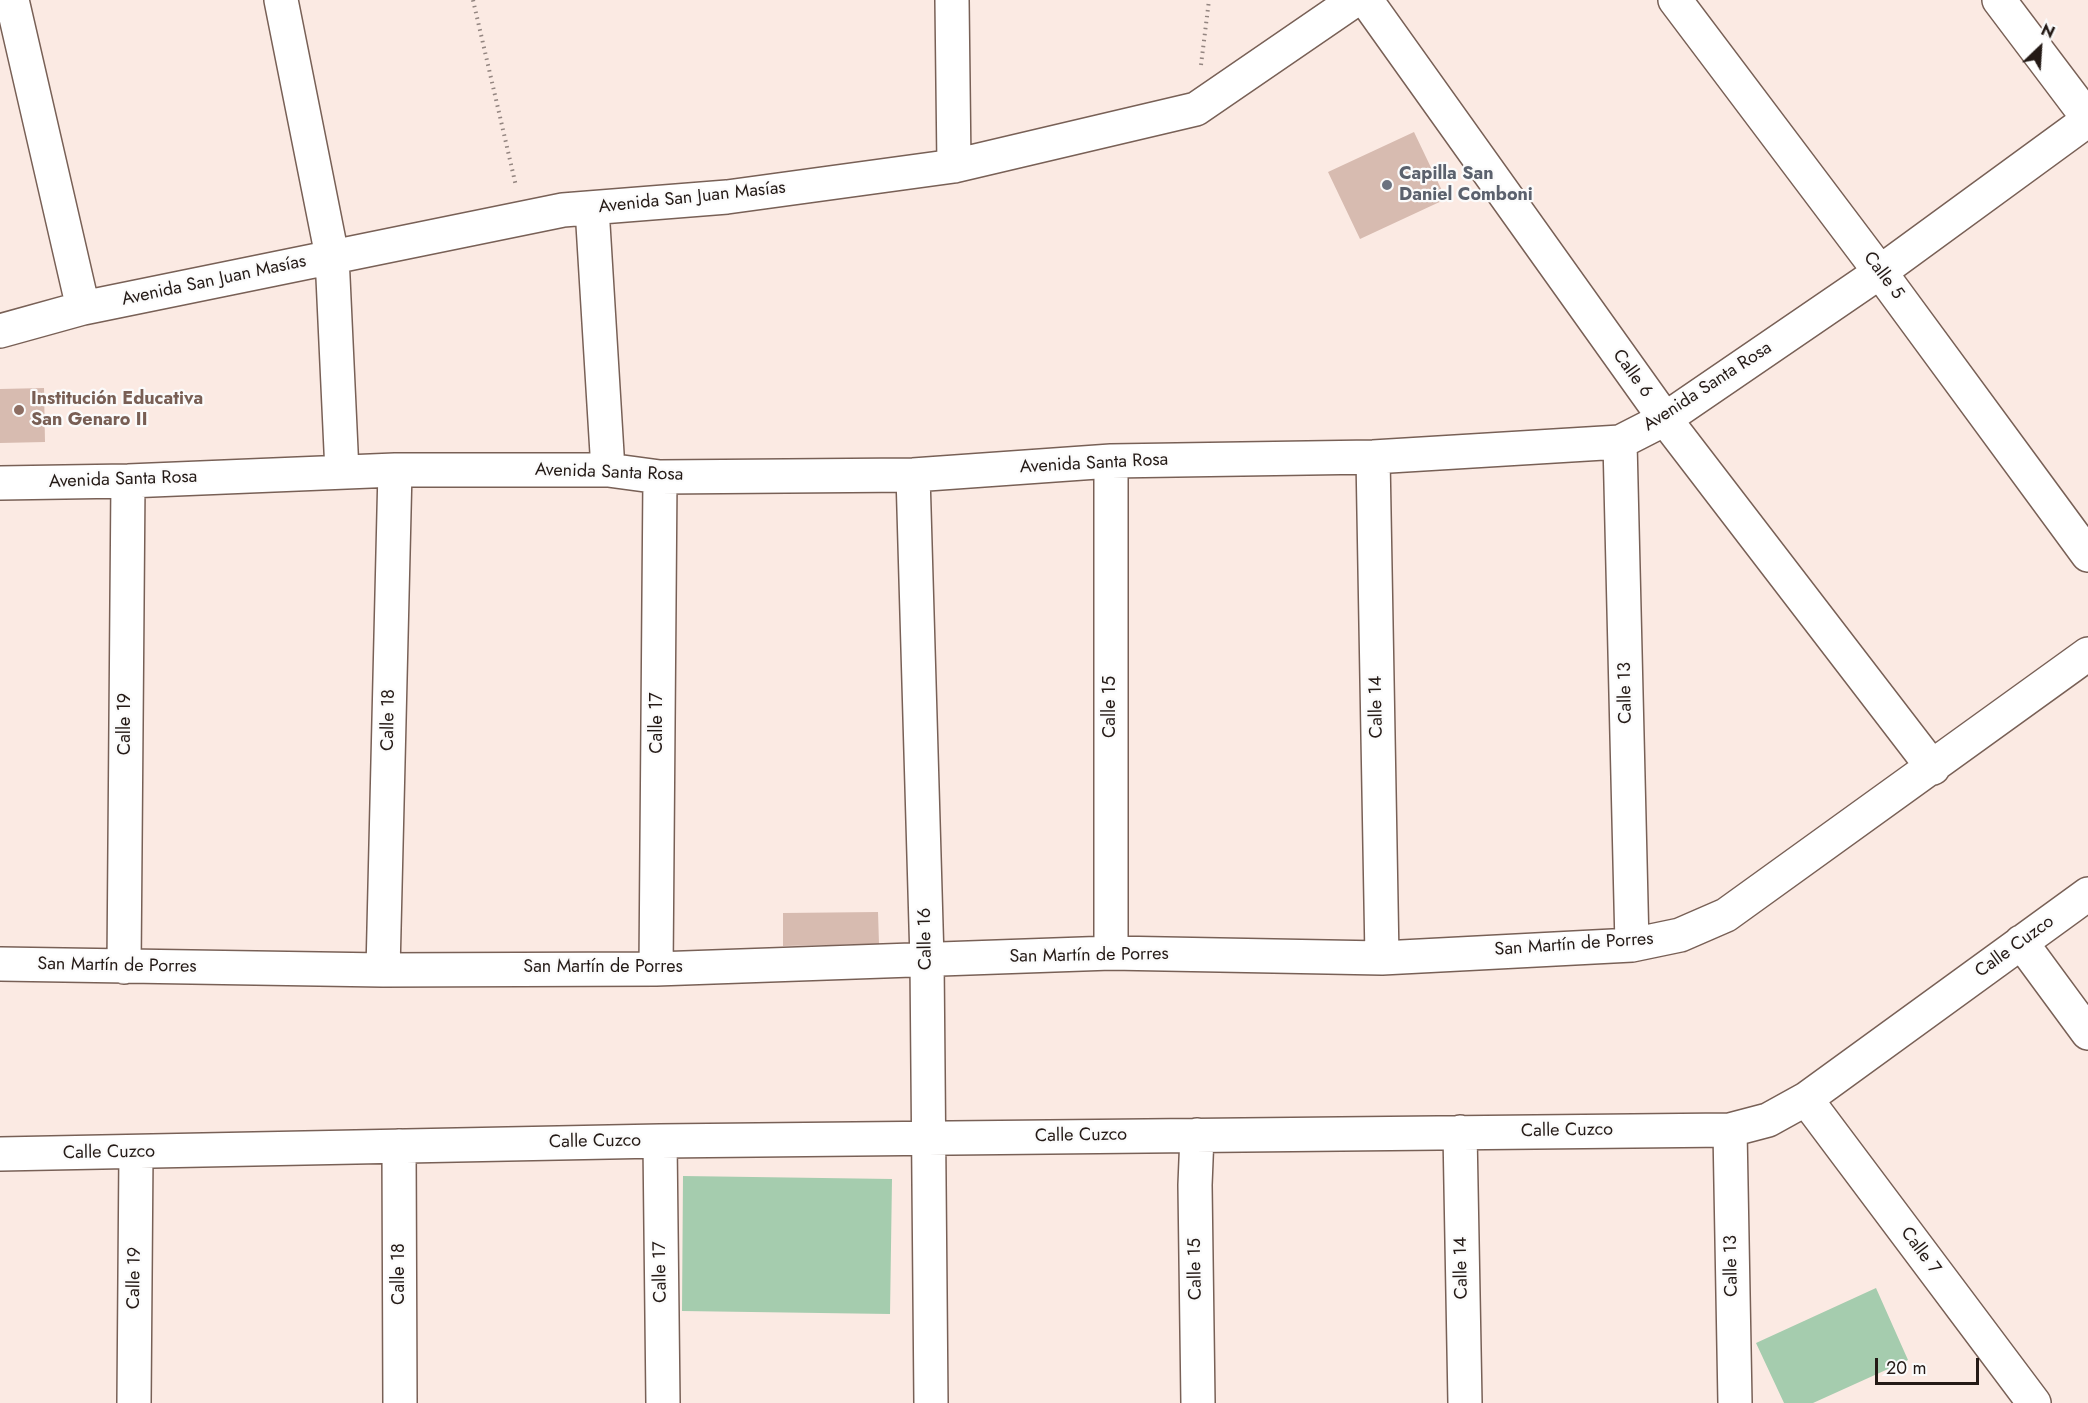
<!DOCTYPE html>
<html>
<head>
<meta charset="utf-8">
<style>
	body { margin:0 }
	#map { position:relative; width:2088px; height:1403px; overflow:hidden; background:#fbeae3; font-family:Jost,sans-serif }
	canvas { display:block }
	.north { position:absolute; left:2010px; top:18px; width:60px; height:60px; -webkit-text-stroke:4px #fbfbfb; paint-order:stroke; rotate:25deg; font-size:16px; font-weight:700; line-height:24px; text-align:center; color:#241a16 }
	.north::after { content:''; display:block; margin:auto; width:21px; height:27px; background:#241a16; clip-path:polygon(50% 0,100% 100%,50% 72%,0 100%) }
	.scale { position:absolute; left:1875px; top:1358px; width:104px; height:27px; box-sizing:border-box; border:3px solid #241a16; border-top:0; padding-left:8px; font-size:18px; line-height:21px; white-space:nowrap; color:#241a16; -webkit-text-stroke:4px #fbfbfb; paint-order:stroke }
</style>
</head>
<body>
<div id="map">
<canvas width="2088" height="1403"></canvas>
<div class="north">N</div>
<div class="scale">20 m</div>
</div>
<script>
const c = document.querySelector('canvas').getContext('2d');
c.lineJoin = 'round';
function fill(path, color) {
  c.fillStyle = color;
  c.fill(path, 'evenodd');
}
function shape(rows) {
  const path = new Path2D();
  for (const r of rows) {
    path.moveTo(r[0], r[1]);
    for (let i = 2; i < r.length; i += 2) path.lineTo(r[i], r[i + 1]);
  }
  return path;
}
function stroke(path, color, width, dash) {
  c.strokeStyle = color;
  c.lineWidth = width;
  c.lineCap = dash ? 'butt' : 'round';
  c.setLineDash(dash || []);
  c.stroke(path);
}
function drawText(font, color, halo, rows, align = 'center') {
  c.font = font + ' Jost,sans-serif';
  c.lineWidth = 4.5;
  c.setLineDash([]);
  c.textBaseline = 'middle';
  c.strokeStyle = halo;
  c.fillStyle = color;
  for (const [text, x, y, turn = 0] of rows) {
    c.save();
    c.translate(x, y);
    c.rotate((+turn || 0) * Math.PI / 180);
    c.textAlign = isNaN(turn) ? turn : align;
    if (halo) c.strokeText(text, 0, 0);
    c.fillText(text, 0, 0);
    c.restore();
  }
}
const green = shape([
	[683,1176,892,1179,890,1314,682,1311],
	[1876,1288,1908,1360,1813,1403,1784,1403,1756,1343]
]);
const building = shape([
	[1414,132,1446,199,1360,239,1328,172],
	[44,388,45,442,0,443,0,389],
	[878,912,879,944,783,946,783,913]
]);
const path = shape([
	[473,0,516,186],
	[1201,65,1209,0]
]);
const minor = shape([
	[12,0,83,308],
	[281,0,332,256,342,472],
	[952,0,954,166],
	[1366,0,1665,419,1933,768],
	[1675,0,1880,272,2088,555],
	[1999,0,2088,118],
	[592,208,608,470],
	[0,331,83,308,563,210,727,197,954,166,1196,109,1355,0],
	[1620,442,1632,945],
	[1373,457,1382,958],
	[1111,461,1111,953],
	[913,475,927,960,931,1403],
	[0,483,128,481,395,470,608,470,660,477,913,475,1111,461,1373,457,1620,442,1665,419,1880,272,2088,120],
	[2021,942,2088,1033],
	[0,964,383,970,656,969,1111,953,1382,958,1632,945,1680,935,1726,915,2088,654],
	[124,967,128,481],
	[656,969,660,477],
	[383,970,395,470],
	[1806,1099,2034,1403],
	[1730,1130,1735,1403],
	[1460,1132,1465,1403],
	[1197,1135,1195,1185,1198,1403],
	[660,1141,663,1403],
	[399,1146,400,1403],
	[0,1154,660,1141,1730,1130,1768,1120,1806,1099,2088,894],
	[134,1403,136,1152]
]);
const markers = [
	[1387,185,6,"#6b7280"],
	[19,410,6,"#8d6e63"]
];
const worshipNames = [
	["Capilla San",1399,175],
	["Daniel Comboni",1399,196]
];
const streetNames = [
	["Avenida San Juan Masías",692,198,-6],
	["Calle 5",1883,276,53],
	["Avenida San Juan Masías",214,281,-12],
	["Calle 6",1632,374,54],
	["Avenida Santa Rosa",1708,387,-33],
	["Avenida Santa Rosa",1094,464,-3],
	["Avenida Santa Rosa",609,473,2],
	["Avenida Santa Rosa",123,480,-2],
	["Calle 13",1626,693,-91],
	["Calle 15",1111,707,-90],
	["Calle 14",1377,707,-91],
	["Calle 18",389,720,-89],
	["Calle 17",658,723,-90],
	["Calle 19",126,724,-90],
	["Calle 16",926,939,-91],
	["San Martín de Porres",1574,945,-4],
	["Calle Cuzco",2015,947,-36],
	["San Martín de Porres",1089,956,-1],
	["San Martín de Porres",117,966,1],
	["San Martín de Porres",603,968],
	["Calle Cuzco",1567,1131,-1],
	["Calle Cuzco",1081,1136,-1],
	["Calle Cuzco",595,1142,-1],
	["Calle Cuzco",109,1153,-1],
	["Calle 7",1920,1251,53],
	["Calle 13",1732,1266,-91],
	["Calle 14",1462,1268,-91],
	["Calle 15",1196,1269,-91],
	["Calle 17",661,1272,-91],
	["Calle 18",400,1274,-90],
	["Calle 19",135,1278,-89]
];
const educationNames = [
	["Institución Educativa",31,400],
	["San Genaro II",31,421]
];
fill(green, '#a5ccae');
fill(building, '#d7bbb0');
stroke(minor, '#786056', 36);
stroke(path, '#938580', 4, [1.5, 4.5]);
stroke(minor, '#fff', 33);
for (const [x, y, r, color] of markers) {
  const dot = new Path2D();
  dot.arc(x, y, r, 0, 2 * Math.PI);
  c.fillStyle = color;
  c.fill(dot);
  stroke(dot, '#fbfbfb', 2);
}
drawText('bold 18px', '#5b616d', '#fbfbfb', worshipNames, 'left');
drawText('18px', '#241a16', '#fbfbfb', streetNames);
drawText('bold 18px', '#785e54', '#fbfbfb', educationNames, 'left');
</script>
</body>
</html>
